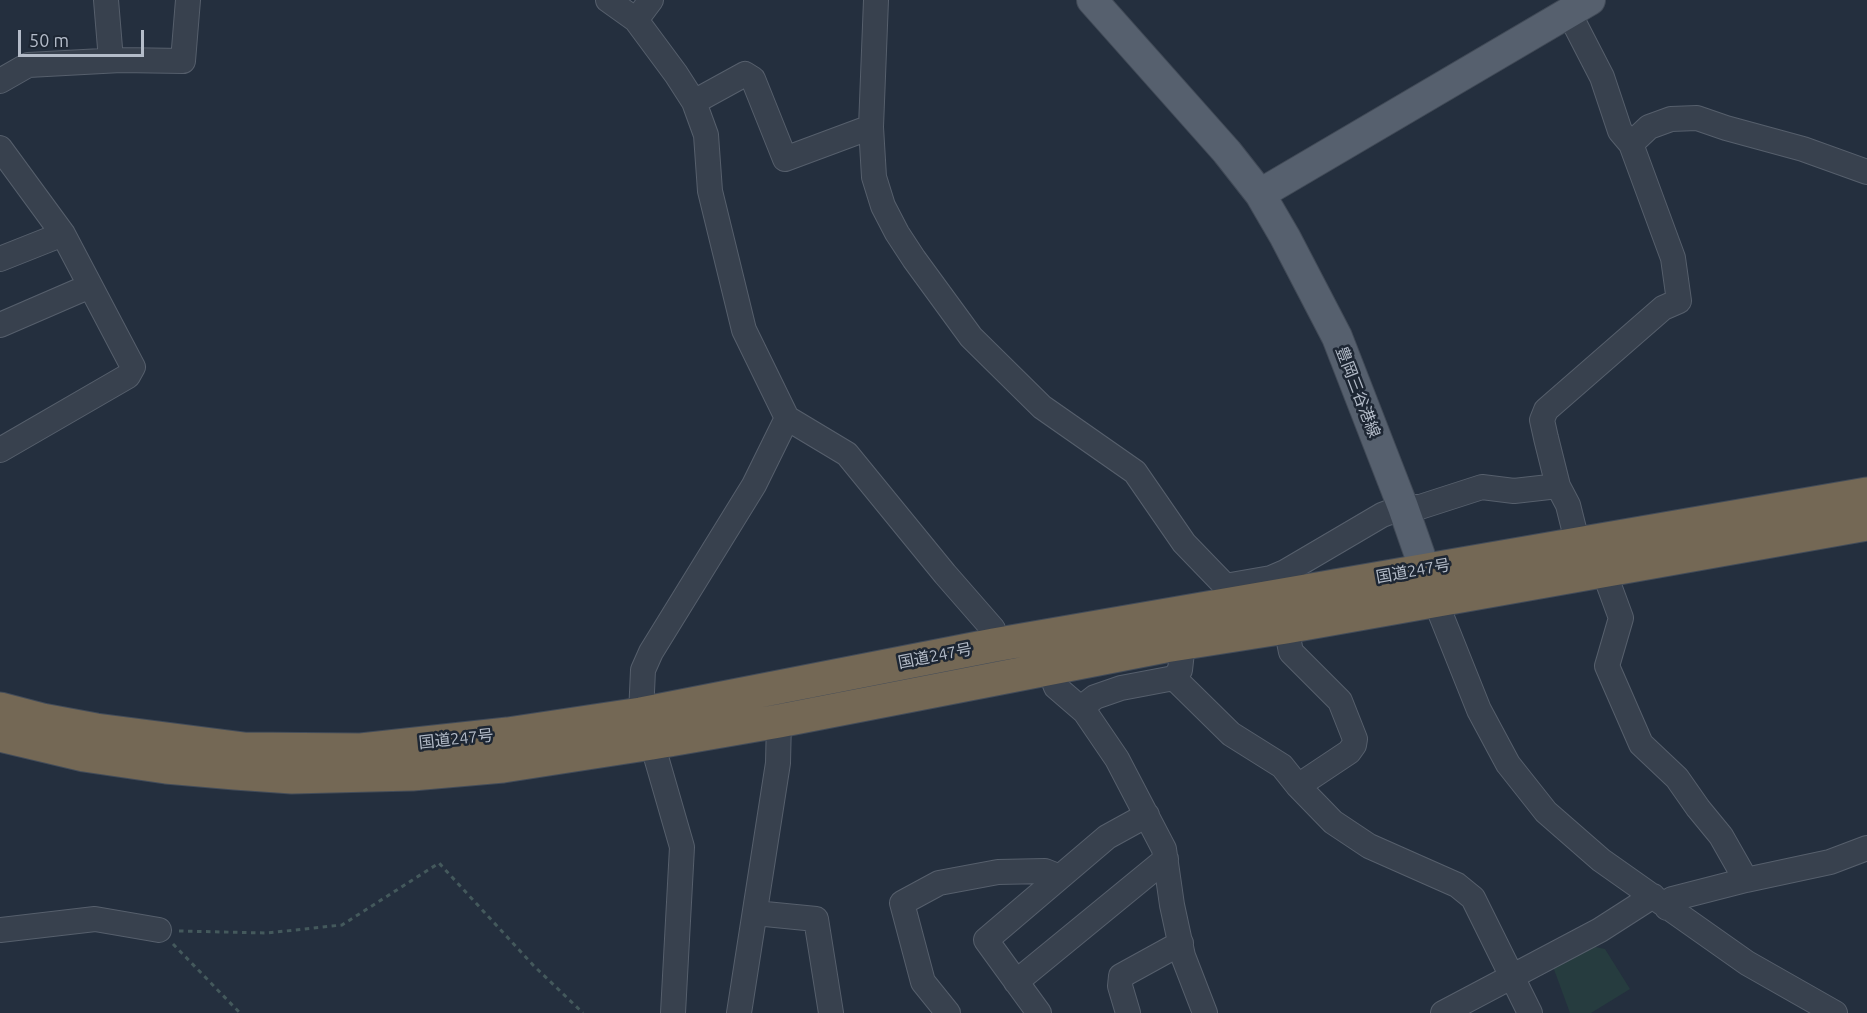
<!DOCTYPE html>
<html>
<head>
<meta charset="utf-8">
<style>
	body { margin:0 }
	#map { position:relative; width:1867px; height:1013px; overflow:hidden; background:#242f3e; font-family:Ubuntu,sans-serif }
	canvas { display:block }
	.scale { position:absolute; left:18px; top:30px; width:126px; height:27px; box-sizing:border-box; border:3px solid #b4bcc9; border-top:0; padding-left:8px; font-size:18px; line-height:21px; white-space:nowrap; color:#b4bcc9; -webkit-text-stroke:4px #1d2633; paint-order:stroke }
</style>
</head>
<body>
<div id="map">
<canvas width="1867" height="1013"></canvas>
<div class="scale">50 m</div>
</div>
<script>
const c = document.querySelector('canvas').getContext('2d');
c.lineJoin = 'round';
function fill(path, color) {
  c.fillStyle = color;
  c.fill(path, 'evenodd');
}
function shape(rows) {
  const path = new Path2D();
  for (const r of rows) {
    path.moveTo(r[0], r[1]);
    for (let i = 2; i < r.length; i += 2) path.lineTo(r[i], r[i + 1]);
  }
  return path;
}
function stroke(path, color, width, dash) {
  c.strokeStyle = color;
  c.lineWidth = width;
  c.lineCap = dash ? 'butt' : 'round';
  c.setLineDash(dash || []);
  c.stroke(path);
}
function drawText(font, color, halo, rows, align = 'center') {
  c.font = font + ' Ubuntu,"Noto Sans JP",sans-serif';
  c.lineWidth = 5;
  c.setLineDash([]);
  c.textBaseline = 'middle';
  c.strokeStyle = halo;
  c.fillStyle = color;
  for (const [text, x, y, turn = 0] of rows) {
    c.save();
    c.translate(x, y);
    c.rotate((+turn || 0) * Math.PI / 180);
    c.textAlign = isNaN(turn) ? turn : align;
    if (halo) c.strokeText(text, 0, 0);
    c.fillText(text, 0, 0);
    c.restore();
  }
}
const green = shape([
	[1585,945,1605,949,1630,989,1591,1013,1570,1013,1552,964]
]);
const path = shape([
	[179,931,267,933,342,925,439,863,533,965,583,1013],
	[173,944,240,1013]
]);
const minor = shape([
	[106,0,111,60],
	[608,0,636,20,676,74,694,102,706,135,710,191,744,330,787,418,847,454,945,574,993,629,994,645],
	[876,0,871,127,874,177,883,206,897,233,914,259,971,337,1042,407,1135,472,1184,543,1241,602],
	[1569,13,1602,77,1620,131,1631,144,1673,258,1679,301,1663,308,1546,410,1542,420,1546,438,1558,486,1568,505,1578,545],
	[636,20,651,0],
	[0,81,28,65,121,60,183,61,188,0],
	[694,102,745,74,753,79,785,159,871,127],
	[1631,144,1649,127,1671,119,1697,118,1726,128,1803,149,1867,172],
	[0,148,63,234,133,367,128,376,0,450],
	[0,259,63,234],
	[0,325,90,286],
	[1603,569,1621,618,1607,666,1641,744,1677,778,1698,808,1721,836,1746,880],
	[1225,586,1271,578,1285,572,1382,515,1403,507,1420,507,1482,487,1514,491,1558,486],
	[1435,600,1479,710,1508,764,1546,812,1601,860,1747,963,1835,1013],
	[1286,627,1291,652,1340,701,1355,739,1354,745,1349,752,1298,786],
	[1049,669,1056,687,1085,712,1117,759,1164,849,1172,905,1183,956,1205,1013],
	[1174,678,1231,734,1282,766,1298,786,1333,822,1369,846,1457,885,1473,898,1530,1013],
	[1081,708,1095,697,1121,688,1174,678,1180,670,1183,643],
	[641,714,643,670,651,652,754,485,787,418],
	[652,743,682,847,673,1013],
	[1667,908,1672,899,1746,880,1830,862,1867,848],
	[755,913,816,919,831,1013],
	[0,930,95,919,159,930],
	[1016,982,1166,859],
	[739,1013,778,763,779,721],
	[948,1013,923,982,902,903,939,883,998,872,1045,871,1060,877],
	[1039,1013,986,940,1107,837,1147,815],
	[1128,1013,1120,986,1121,976,1181,943],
	[1443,1013,1600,930,1653,896]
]);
const major = shape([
	[1092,0,1227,152,1260,194,1285,237,1337,337,1403,507,1433,593],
	[1260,194,1590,0]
]);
const highway = shape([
	[0,709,42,720,96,730,244,749,361,750,508,734,641,714,994,645,1867,494],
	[0,735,84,755,166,767,235,773,292,777,412,774,503,766,652,743,779,721,1165,646,1286,627,1867,524]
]);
const streetNames = [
	["豊岡三谷港線",1358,392,69],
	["国道247号",1413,571,-10],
	["国道247号",935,656,-11],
	["国道247号",456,739,-6]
];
fill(green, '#263c3f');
stroke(minor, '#565f6c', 26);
stroke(major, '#414a57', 32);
stroke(highway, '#434c59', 35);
stroke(path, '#44595c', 3, [4.5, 4.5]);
stroke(minor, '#38414e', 24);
stroke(major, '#56606e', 30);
stroke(highway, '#746855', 33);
drawText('16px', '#b4bcc9', '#1d2633', streetNames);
</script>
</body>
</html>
